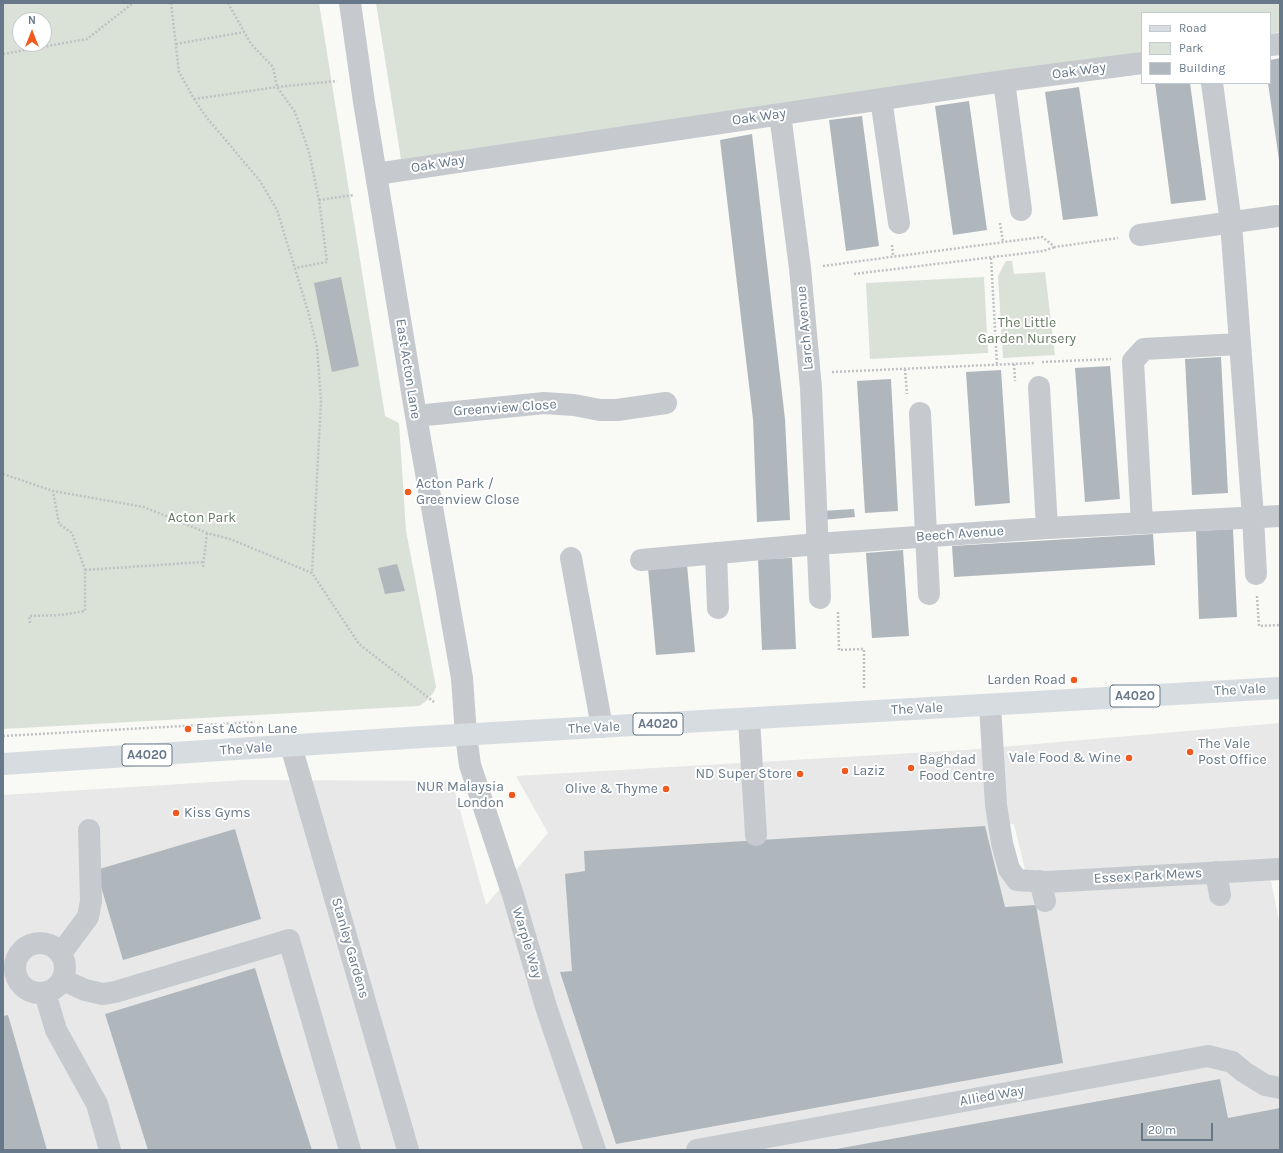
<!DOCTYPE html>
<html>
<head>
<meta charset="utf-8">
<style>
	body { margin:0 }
	#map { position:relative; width:1283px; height:1153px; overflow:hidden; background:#f9f9f6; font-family:Karla,sans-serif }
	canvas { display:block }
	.frame { position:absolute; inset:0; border:4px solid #667889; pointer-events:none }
	.legend { position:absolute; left:1141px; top:12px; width:130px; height:72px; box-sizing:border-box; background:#fff; border:1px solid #c2c9d0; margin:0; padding:5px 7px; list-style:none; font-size:12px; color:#667889 }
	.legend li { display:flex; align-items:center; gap:8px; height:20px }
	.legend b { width:20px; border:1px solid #c2c9d0 }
	.north { position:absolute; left:12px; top:12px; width:40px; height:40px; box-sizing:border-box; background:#fff; border:1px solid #c2c9d0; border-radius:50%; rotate:0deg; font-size:11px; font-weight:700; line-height:16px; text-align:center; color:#667889 }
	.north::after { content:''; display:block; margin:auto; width:14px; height:18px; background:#f0591f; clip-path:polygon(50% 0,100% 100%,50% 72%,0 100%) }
	.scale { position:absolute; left:1141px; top:1123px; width:72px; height:18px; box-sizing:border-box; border:2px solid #667889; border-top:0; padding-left:5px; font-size:12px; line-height:14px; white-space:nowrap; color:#667889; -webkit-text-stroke:3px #fff; paint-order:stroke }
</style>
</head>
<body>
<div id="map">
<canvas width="1283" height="1153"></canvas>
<div class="frame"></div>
<ul class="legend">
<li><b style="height:5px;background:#d6dce0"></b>Road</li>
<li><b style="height:11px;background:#dae1d7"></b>Park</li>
<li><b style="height:11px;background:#afb7bd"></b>Building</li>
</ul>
<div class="north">N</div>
<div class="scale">20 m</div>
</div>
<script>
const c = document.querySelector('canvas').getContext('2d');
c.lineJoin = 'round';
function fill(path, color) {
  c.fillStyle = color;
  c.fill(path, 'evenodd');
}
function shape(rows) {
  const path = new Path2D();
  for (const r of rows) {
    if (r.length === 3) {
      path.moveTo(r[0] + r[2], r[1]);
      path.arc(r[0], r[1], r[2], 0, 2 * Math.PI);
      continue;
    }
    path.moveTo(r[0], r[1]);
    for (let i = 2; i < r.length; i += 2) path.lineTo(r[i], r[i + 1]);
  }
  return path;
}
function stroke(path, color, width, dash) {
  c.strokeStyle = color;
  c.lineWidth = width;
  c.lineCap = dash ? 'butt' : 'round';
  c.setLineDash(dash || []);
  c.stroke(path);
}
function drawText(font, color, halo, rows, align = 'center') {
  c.font = font + ' Karla,sans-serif';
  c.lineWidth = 4;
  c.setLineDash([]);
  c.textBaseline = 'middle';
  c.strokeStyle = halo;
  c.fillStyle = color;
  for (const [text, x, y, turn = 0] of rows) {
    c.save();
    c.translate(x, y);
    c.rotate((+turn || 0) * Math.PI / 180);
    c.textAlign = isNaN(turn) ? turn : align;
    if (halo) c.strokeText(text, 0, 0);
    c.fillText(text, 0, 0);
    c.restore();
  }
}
const built = shape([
	[1280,723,1280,866,1027,878,1014,824,993,824,1015,887,1271,881,1280,926,1280,1150,3,1150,3,795,245,780,452,781,486,905,548,833,516,776,966,750]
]);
const green = shape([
	[3,3,319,3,385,416,399,423,406,531,436,687,434,692,425,702,419,706,3,729],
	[20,20,44,20,44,44,20,44],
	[376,3,1280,3,1280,32,1270,34,1270,13,1142,13,1142,52,401,159],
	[1006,261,1012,261,1014,274,1045,272,1055,355,1003,358,998,276],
	[984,277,988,353,870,359,866,283]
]);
const building = shape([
	[1280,58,1280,160,1279,160,1268,83,1270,83,1270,60],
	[1155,83,1190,83,1206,200,1171,204],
	[1079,87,1098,216,1063,220,1045,92],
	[969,101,987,230,953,235,935,106],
	[862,116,879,246,846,251,829,120],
	[752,134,785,419,790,520,757,522,753,419,720,140],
	[341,277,359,366,332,372,314,283],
	[1221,357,1228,493,1192,495,1185,359],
	[1110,366,1120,499,1085,502,1075,368],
	[1001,370,1010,503,975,506,966,372],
	[891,379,898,511,865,513,857,381],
	[854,509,855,517,822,520,821,511],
	[1233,529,1237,617,1199,619,1196,531],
	[1153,534,1155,565,954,577,952,546],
	[903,550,909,636,872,638,866,553],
	[792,558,796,649,762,650,758,559],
	[397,564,405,591,385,594,378,568],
	[687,565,695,652,656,655,648,568],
	[985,826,1005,907,1036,905,1063,1063,616,1144,560,972,572,971,565,874,585,871,584,851],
	[235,829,261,919,123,960,96,870],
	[255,968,283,1060,312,1150,148,1150,105,1014],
	[8,1015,23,1067,47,1150,3,1150,3,1016],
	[1220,1079,1228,1118,1280,1108,1280,1150,831,1150]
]);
const path = shape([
	[171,3,179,72,194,99,207,118,260,181,277,210,308,311,317,347,321,401,312,573],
	[228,3,251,44,273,67,277,87,295,112,309,152,319,200,327,262,295,268],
	[176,44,244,32],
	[3,54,87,39,133,3],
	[194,99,277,87,337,81],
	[319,200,354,195],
	[1000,223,1003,242],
	[892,245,893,256],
	[991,258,997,365],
	[823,266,1042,237,1055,247,1118,238],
	[854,274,1043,251,1055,247],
	[1042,362,1111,359],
	[1014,364,1015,381],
	[905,369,907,394],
	[832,372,1035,363],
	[3,474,53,491,144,507,207,533,230,539,312,573,359,644,434,702],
	[203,567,207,533],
	[85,570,203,562],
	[1257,596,1259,626,1280,625],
	[838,612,839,650,864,649,864,690],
	[30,623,29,616,61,615,85,611,85,570,72,533,59,524,53,491],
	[3,736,255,722]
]);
const minor = shape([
	[350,3,364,102,416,416,462,678,466,735,470,765,513,895,547,1010,595,1150],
	[1270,45,1280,44],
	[1004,81,1021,210],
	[1212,83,1231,223,1253,517,1256,574],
	[881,99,899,223],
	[780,114,800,268,811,388,820,598],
	[376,174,1004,81,1142,63],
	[1140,235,1277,216],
	[1039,387,1047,528],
	[920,413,929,594],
	[416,416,544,403,574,405,600,410,617,410,666,403],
	[1142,523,1133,361,1144,349,1239,344],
	[716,553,718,608],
	[571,558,602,727],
	[641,560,817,544,1047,528,1280,516],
	[990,705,996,805,1002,843,1009,869,1017,880,1046,882,1280,869],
	[749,719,756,835],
	[291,746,408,1150],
	[1216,872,1220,895],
	[1040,881,1045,901],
	[40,968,25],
	[61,953,88,917,91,901,89,830],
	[63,980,85,990,103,994,115,992,289,940,350,1150],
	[45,993,56,1030,97,1104,110,1150],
	[697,1150,1208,1056,1232,1062,1244,1072,1265,1085,1280,1088]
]);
const major = shape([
	[3,764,423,737,1280,688]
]);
const markers = [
	[408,492,4,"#f0591f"],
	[1074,680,4,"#f0591f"],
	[188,729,4,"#f0591f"],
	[1190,752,4,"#f0591f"],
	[1129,758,4,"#f0591f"],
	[911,768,4,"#f0591f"],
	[845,771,4,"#f0591f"],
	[800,774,4,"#f0591f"],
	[666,789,4,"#f0591f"],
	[512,795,4,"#f0591f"],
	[176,813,4,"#f0591f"]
];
const shields = [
	[1135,696,50],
	[658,724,50],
	[147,755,50]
];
const shieldNames = [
	["A4020",1135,696],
	["A4020",658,724],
	["A4020",147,755]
];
const streetNames = [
	["Oak Way",1079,71,-8],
	["Oak Way",759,117,-8],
	["Oak Way",438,164,-9],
	["Larch Avenue",805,328,-95],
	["East Acton Lane",408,369,81],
	["Greenview Close",505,408,-4],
	["Beech Avenue",960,534,-4],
	["The Vale",1240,690,-3],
	["The Vale",917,709,-3],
	["The Vale",594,728,-3],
	["The Vale",246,749,-4],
	["Essex Park Mews",1148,876,-3],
	["Warple Way",527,943,73],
	["Stanley Gardens",350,948,74],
	["Allied Way",992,1096,-10]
];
const parkNames = [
	["The Little",1027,323],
	["Garden Nursery",1027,339],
	["Acton Park",202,518]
];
const poiNames = [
	["Acton Park /",416,484],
	["Greenview Close",416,500],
	["Larden Road",1066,680,"right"],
	["East Acton Lane",196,729],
	["The Vale",1198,744],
	["Post Office",1198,760],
	["Vale Food & Wine",1121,758,"right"],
	["Baghdad",919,760],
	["Food Centre",919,776],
	["Laziz",853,771],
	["ND Super Store",792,774,"right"],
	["NUR Malaysia",504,787,"right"],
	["London",504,803,"right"],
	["Olive & Thyme",658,789,"right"],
	["Kiss Gyms",184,813]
];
fill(built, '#e7e8e7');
fill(green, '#dae1d7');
fill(building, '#afb7bd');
stroke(path, '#bfc2c4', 2.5, [2, 2]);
stroke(minor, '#c6cace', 22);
stroke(major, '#d6dce0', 22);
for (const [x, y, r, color] of markers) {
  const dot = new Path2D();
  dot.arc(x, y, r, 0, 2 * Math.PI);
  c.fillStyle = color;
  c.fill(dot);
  stroke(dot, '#fff', 1.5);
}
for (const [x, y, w] of shields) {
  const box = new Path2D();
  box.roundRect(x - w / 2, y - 11, w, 22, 3);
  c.fillStyle = '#fff';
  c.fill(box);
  stroke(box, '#667889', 1);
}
drawText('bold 13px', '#667889', null, shieldNames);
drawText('14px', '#667889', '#fff', streetNames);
drawText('14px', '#657a61', '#fff', parkNames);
drawText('14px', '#667889', '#fff', poiNames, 'left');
</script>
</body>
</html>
